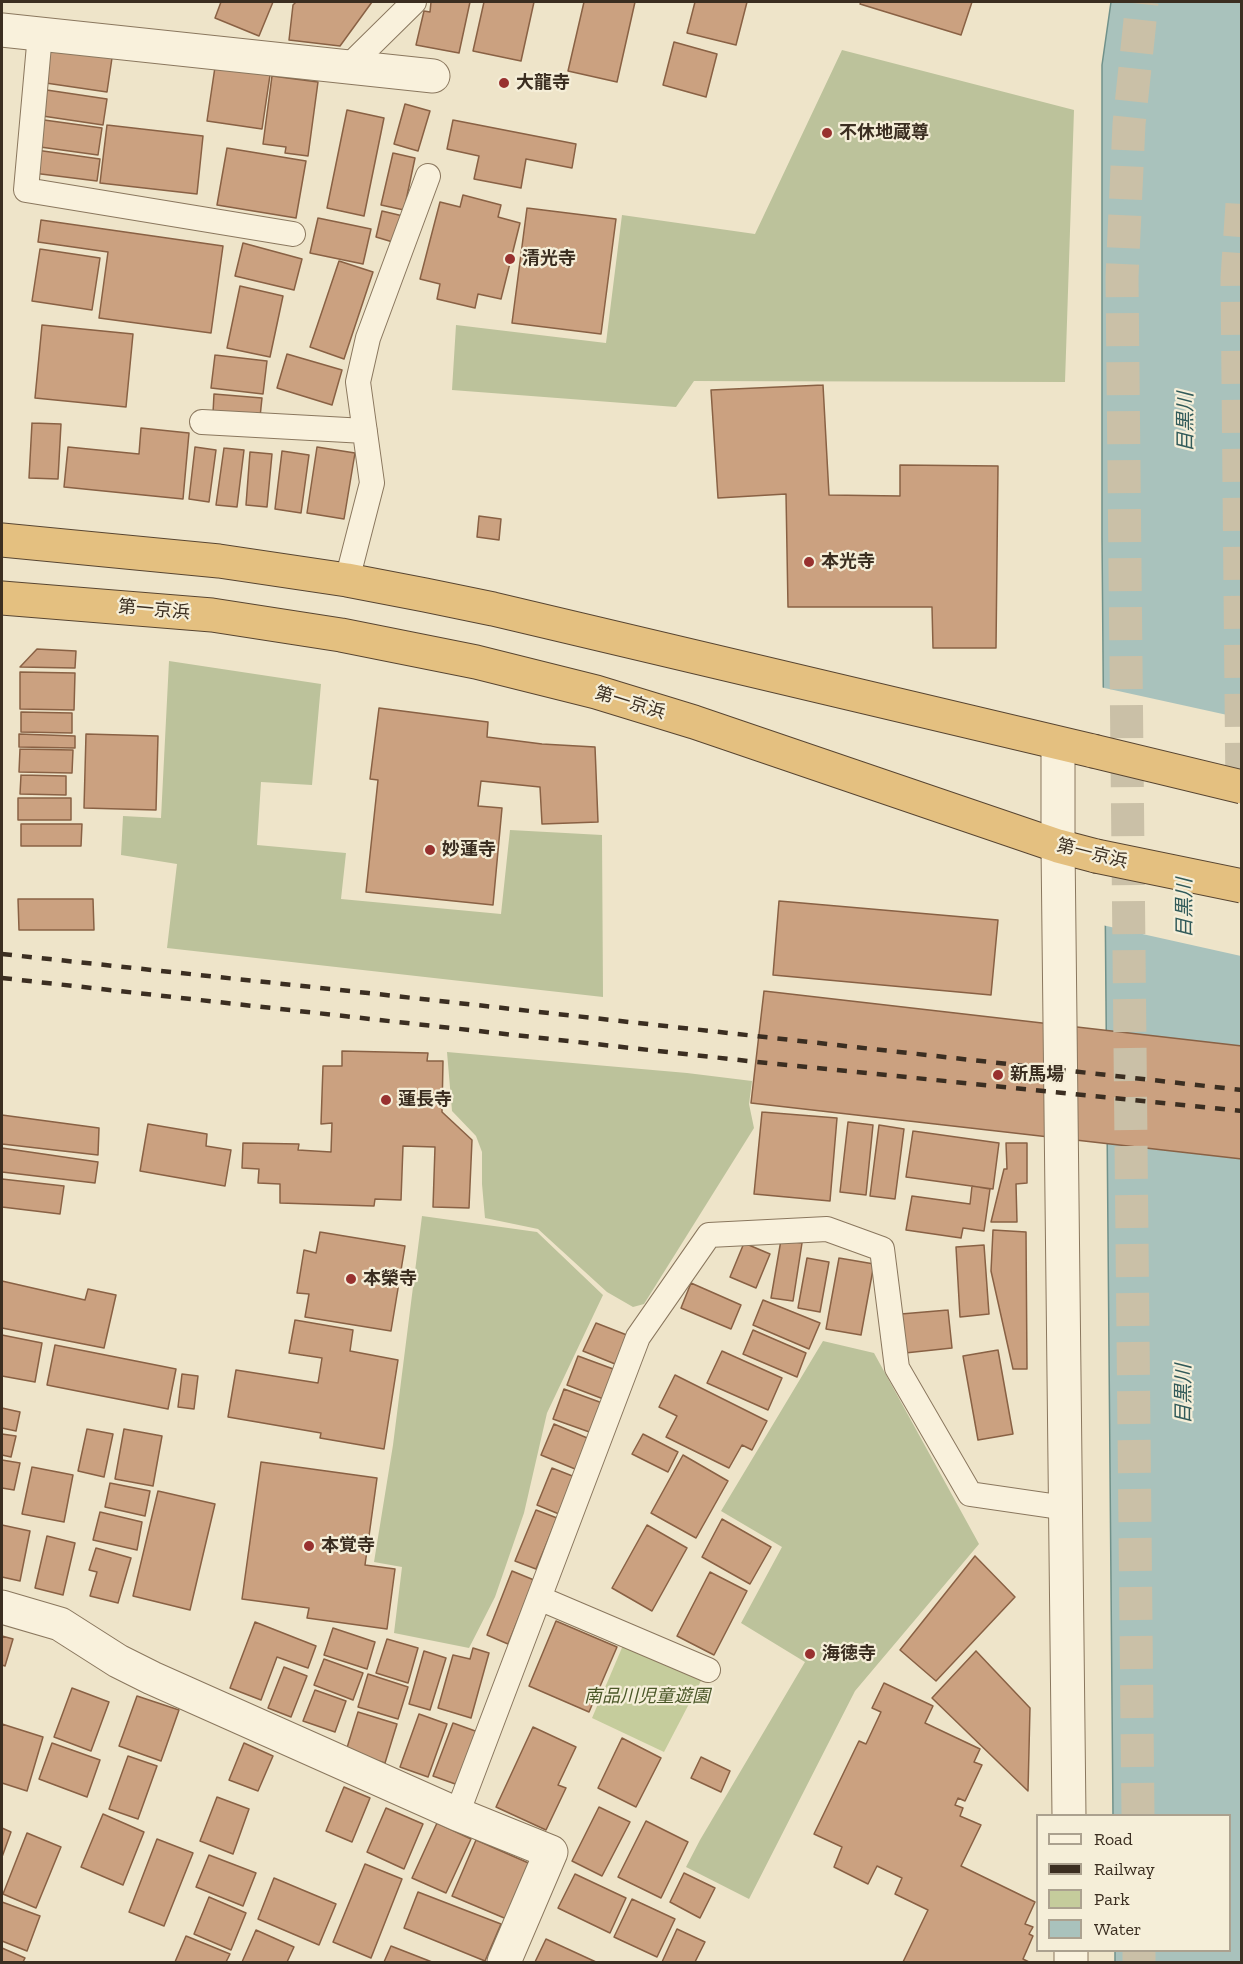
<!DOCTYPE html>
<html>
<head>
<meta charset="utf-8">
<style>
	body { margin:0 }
	#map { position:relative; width:1243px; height:1964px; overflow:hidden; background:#eee4c9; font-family:"Zilla Slab",serif }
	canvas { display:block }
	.frame { position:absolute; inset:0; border:3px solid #3b2e21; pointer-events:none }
	.legend { position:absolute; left:1036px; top:1814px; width:195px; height:138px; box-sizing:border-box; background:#f5eed8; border:2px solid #aba18f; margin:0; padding:8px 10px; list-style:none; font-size:18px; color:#3b2e21 }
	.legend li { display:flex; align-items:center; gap:12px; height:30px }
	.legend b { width:30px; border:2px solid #aba18f }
</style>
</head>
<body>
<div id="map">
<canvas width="1243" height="1964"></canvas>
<div class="frame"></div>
<ul class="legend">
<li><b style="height:8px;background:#f9f1dc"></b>Road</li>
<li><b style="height:8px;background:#3b2e21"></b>Railway</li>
<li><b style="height:16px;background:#c5cc9c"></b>Park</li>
<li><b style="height:16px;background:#a9c2bc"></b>Water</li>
</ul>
</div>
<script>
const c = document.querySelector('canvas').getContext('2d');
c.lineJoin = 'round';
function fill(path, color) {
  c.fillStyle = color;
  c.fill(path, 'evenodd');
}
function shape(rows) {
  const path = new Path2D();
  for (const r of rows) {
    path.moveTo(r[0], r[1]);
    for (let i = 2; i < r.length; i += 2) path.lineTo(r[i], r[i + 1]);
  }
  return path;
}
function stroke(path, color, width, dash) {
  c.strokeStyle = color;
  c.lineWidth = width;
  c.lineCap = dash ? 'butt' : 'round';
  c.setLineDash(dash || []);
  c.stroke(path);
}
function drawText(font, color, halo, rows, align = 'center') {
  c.font = font + ' "Zilla Slab","Noto Sans JP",serif';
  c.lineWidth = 4.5;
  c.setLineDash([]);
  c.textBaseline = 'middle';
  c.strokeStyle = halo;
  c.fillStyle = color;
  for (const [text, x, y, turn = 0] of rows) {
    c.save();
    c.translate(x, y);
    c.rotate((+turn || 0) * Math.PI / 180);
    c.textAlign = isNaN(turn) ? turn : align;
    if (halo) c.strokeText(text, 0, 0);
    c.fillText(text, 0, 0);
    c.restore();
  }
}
const green = shape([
	[624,1643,703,1677,664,1752,592,1718]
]);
const cemetery = shape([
	[842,50,1074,110,1065,382,694,381,676,407,452,390,456,325,606,343,622,215,755,234],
	[169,661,321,684,312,785,261,782,257,845,346,853,341,899,501,914,510,830,602,835,603,997,167,948,177,864,121,855,123,816,161,818],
	[447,1052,687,1073,752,1081,749,1104,754,1128,644,1304,633,1307,607,1292,538,1229,485,1218,482,1184,482,1152,476,1136,452,1111],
	[422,1216,537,1232,603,1295,547,1413,524,1513,495,1597,469,1648,394,1633,402,1567,374,1562,393,1445],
	[823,1341,874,1353,979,1544,855,1691,749,1899,686,1867,700,1840,805,1662,741,1623,782,1547,721,1511]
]);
const water = shape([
	[1111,2,1241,2,1241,1962,1115,1962,1115,1951,1230,1950,1230,1816,1113,1815,1102,538,1102,65,1111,2]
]);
const pier = shape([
	[1100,687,1241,718,1241,956,1102,925]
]);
const building = shape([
	[221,2,273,2,259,36,215,18,221,2],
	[296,2,372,2,340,46,289,40,293,5,296,2],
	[431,2,470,2,459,53,416,45,424,11,430,12,431,2],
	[484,2,534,2,521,61,473,51,484,2],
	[584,2,635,2,617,82,568,71,584,2],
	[695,2,747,2,736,45,687,33,695,2],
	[861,2,972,2,961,35,860,4,861,2],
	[674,42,717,54,706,97,663,85,674,42],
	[43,49,112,58,107,92,39,82,43,49],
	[215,67,270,75,262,129,207,121,215,67],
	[272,76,318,82,308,156,285,153,286,147,263,144,272,76],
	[40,89,107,99,103,125,36,115,40,89],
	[405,104,430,111,418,151,394,144,405,104],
	[347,110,384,118,364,216,327,208,347,110],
	[37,119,102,128,98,155,33,146,37,119],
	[453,120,576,144,572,168,526,159,521,188,474,179,479,156,447,149,453,120],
	[107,125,203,136,197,194,100,183,107,125],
	[227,148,306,161,296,218,217,205,227,148],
	[36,150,100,159,97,181,33,173,36,150],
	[393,153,415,158,404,210,381,205,393,153],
	[463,195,501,205,498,217,520,223,501,299,478,294,475,308,437,299,440,284,420,279,440,202,460,207,463,195],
	[527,208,616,219,601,334,512,323,527,208],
	[382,211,403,216,396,243,376,237,382,211],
	[318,218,371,229,363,264,310,253,318,218],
	[41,220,223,246,211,333,99,318,108,252,38,242,41,220],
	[243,243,302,259,294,290,235,276,243,243],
	[40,249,100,258,92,310,32,301,40,249],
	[339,261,373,272,344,359,310,347,339,261],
	[240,286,283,296,270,357,227,348,240,286],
	[42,325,133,334,126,407,35,398,42,325],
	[287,354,342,370,332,405,277,388,287,354],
	[215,355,267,361,263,394,211,388,215,355],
	[823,385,829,495,900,496,900,465,998,466,996,648,933,648,932,607,788,607,786,494,718,498,711,390,823,385],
	[214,394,262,398,260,417,213,413,214,394],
	[32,423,61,424,58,479,29,478,32,423],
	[141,428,189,433,183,499,64,487,68,447,139,454,141,428],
	[195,447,216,450,209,502,189,499,195,447],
	[317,447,355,453,344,519,307,513,317,447],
	[224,448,244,450,237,507,216,505,224,448],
	[282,451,309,455,301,513,275,509,282,451],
	[250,452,272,454,267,507,246,505,250,452],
	[479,516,501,519,499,540,477,537,479,516],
	[37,649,76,651,75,668,20,667,37,649],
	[20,672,75,673,74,710,20,709,20,672],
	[379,708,488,722,487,737,542,744,595,747,598,822,542,824,540,787,481,781,478,806,502,808,493,905,366,892,378,780,370,779,379,708],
	[21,712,72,713,72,733,21,732,21,712],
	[19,734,75,736,75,748,19,747,19,734],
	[86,734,158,736,156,810,84,808,86,734],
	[20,749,73,750,72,773,19,772,20,749],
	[21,775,66,776,66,795,20,794,21,775],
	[18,798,71,798,71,820,18,820,18,798],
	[21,824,82,824,81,846,21,846,21,824],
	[18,899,93,899,94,930,19,930,18,899],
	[779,901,998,920,991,995,773,975,779,901],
	[764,991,1242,1046,1242,1159,751,1103,764,991],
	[342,1051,428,1053,427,1061,443,1061,442,1112,472,1140,469,1208,433,1207,435,1147,403,1146,401,1200,375,1199,374,1206,280,1203,280,1184,258,1183,259,1169,242,1168,243,1143,299,1144,298,1150,331,1152,332,1123,321,1124,323,1066,342,1066,342,1051],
	[762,1112,837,1118,830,1201,754,1194,762,1112],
	[2,1115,99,1128,98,1155,2,1144,2,1115],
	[848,1122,873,1125,866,1195,840,1192,848,1122],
	[148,1124,207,1134,206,1146,231,1150,225,1186,140,1171,148,1124],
	[879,1125,904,1129,895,1199,870,1196,879,1125],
	[913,1131,999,1143,993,1189,906,1177,913,1131],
	[1006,1143,1027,1143,1027,1183,1016,1184,1017,1222,991,1222,1004,1169,1007,1169,1006,1143],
	[2,1148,98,1162,95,1183,2,1172,2,1148],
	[2,1179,64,1186,60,1214,2,1207,2,1179],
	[972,1186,990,1189,984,1231,963,1228,961,1238,906,1230,912,1196,970,1204,972,1186],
	[993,1230,1026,1232,1027,1369,1013,1369,991,1271,993,1230],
	[320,1232,405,1246,391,1331,305,1317,309,1294,297,1293,304,1250,316,1253,320,1232],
	[781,1240,802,1243,793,1301,771,1298,781,1240],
	[744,1243,770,1254,756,1288,730,1277,744,1243],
	[984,1245,989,1314,960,1317,956,1247,984,1245],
	[807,1258,829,1262,820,1312,798,1308,807,1258],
	[839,1258,874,1264,861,1335,826,1329,839,1258],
	[2,1281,85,1300,88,1289,116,1295,104,1348,2,1328,2,1281],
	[691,1283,741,1305,731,1329,681,1308,691,1283],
	[763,1300,820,1323,809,1349,753,1325,763,1300],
	[948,1310,952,1348,905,1353,901,1314,948,1310],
	[295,1320,353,1330,350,1351,398,1360,384,1449,320,1438,321,1433,228,1417,236,1370,318,1383,322,1358,289,1353,295,1320],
	[596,1323,632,1337,620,1366,583,1351,596,1323],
	[753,1330,806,1353,797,1377,743,1354,753,1330],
	[2,1335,42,1343,35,1382,2,1376,2,1335],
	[55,1345,176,1369,168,1409,47,1385,55,1345],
	[998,1350,1013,1434,978,1440,963,1356,998,1350],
	[722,1351,782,1378,768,1410,707,1383,722,1351],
	[578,1356,616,1370,606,1400,567,1385,578,1356],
	[182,1374,198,1376,194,1409,178,1407,182,1374],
	[675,1375,767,1421,752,1450,742,1445,729,1468,666,1437,677,1416,659,1407,675,1375],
	[564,1389,605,1404,595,1434,553,1419,564,1389],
	[2,1408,20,1412,16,1431,2,1428,2,1408],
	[554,1424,592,1440,580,1471,541,1455,554,1424],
	[87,1429,113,1434,104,1477,78,1471,87,1429],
	[124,1429,162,1436,153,1486,115,1479,124,1429],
	[2,1434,16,1436,11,1457,2,1455,2,1434],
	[643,1434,678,1452,668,1472,632,1454,643,1434],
	[683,1455,728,1481,696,1538,651,1513,683,1455],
	[2,1460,20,1463,14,1490,2,1488,2,1460],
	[261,1462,377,1478,365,1565,395,1569,387,1629,307,1618,309,1608,242,1599,261,1462],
	[32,1467,73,1475,64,1522,22,1514,32,1467],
	[552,1468,575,1477,559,1514,537,1505,552,1468],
	[110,1483,150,1491,145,1516,105,1507,110,1483],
	[158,1491,215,1504,190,1610,133,1596,158,1491],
	[536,1510,557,1518,536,1569,515,1561,536,1510],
	[100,1512,142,1522,137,1550,93,1540,100,1512],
	[722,1519,771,1547,750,1584,702,1557,722,1519],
	[2,1525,30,1531,20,1581,2,1577,2,1525],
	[647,1525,687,1548,652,1611,612,1588,647,1525],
	[47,1536,75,1543,63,1595,35,1588,47,1536],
	[96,1548,131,1558,118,1603,90,1596,97,1572,89,1570,96,1548],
	[975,1556,1015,1597,936,1681,900,1650,975,1556],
	[512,1571,534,1580,508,1644,487,1635,512,1571],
	[710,1572,747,1591,714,1655,677,1636,710,1572],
	[556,1621,617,1647,589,1712,529,1686,556,1621],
	[255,1622,316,1646,308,1668,277,1657,261,1700,230,1688,255,1622],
	[333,1628,375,1642,367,1669,324,1655,333,1628],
	[2,1636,13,1639,5,1666,2,1665,2,1636],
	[387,1639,418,1648,408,1683,376,1673,387,1639],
	[473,1648,489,1653,471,1718,438,1708,453,1655,470,1659,473,1648],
	[424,1651,446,1658,430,1710,409,1704,424,1651],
	[976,1651,1030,1708,1028,1791,932,1698,976,1651],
	[324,1659,363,1673,353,1700,314,1685,324,1659],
	[284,1667,307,1676,291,1717,268,1708,284,1667],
	[368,1674,408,1687,398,1719,358,1707,368,1674],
	[884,1683,933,1706,925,1723,980,1749,974,1762,982,1765,965,1801,958,1798,955,1805,963,1808,960,1816,981,1825,961,1866,1035,1902,1025,1924,1033,1927,1029,1934,1033,1936,1023,1959,1029,1962,903,1962,928,1910,895,1894,902,1878,877,1866,868,1884,834,1867,842,1847,814,1834,859,1741,866,1744,881,1712,872,1708,884,1683],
	[72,1688,109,1702,91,1751,54,1737,72,1688],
	[315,1690,346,1701,335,1732,303,1721,315,1690],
	[137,1696,179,1710,161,1761,119,1746,137,1696],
	[358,1712,397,1724,385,1763,346,1751,358,1712],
	[419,1714,447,1724,428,1777,400,1767,419,1714],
	[453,1723,478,1732,458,1785,433,1776,453,1723],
	[2,1724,43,1737,27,1791,2,1783,2,1724],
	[533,1727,576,1747,558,1785,566,1788,546,1830,496,1807,533,1727],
	[622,1738,661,1758,636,1807,598,1788,622,1738],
	[52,1743,100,1760,87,1797,39,1779,52,1743],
	[244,1743,273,1756,258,1791,229,1780,244,1743],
	[128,1756,157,1766,138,1819,109,1809,128,1756],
	[701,1757,730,1771,721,1792,691,1778,701,1757],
	[344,1787,370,1798,352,1842,326,1831,344,1787],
	[217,1797,249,1809,233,1854,200,1841,217,1797],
	[599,1807,630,1822,602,1876,572,1861,599,1807],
	[386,1808,423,1824,404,1869,367,1852,386,1808],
	[103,1814,144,1832,123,1885,81,1867,103,1814],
	[646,1821,688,1842,661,1898,618,1877,646,1821],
	[437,1823,471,1839,446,1893,412,1878,437,1823],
	[2,1828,11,1832,2,1857,2,1828],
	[27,1833,61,1847,36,1908,3,1894,27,1833],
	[157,1839,193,1853,164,1926,129,1912,157,1839],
	[476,1840,533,1865,509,1920,452,1896,476,1840],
	[209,1855,256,1873,243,1906,196,1887,209,1855],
	[365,1864,402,1879,371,1958,333,1942,365,1864],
	[684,1873,715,1888,700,1918,670,1902,684,1873],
	[575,1874,626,1898,610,1933,558,1908,575,1874],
	[274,1878,336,1904,319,1945,258,1919,274,1878],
	[418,1892,501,1924,485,1961,404,1928,418,1892],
	[209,1897,246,1913,231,1950,194,1934,209,1897],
	[632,1899,675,1919,657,1957,614,1937,632,1899],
	[2,1902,40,1916,27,1951,2,1941,2,1902],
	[677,1929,705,1942,695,1962,662,1962,677,1929],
	[256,1930,294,1947,287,1962,242,1962,256,1930],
	[186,1936,230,1954,226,1962,175,1962,186,1936],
	[546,1939,596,1962,535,1962,546,1939],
	[391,1946,432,1962,384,1962,391,1946],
	[2,1948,25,1958,23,1962,2,1962,2,1948]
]);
const motorwayTunnel = shape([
	[1242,204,1237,278,1242,796],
	[1138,1816,1122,277,1129,124,1142,2],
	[1139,1950,1139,1962]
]);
const service = shape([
	[40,34,26,190,293,234],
	[348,67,414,2],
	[202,422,365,431],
	[347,580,372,483,358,382,368,338,428,176],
	[539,1598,708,1670],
	[457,1814,638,1337,709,1235,827,1229,882,1249,897,1368,970,1494,1066,1508]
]);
const minor = shape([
	[2,30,433,76],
	[2,1607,60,1624,118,1661,152,1678,457,1814,551,1852,504,1962]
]);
const tertiary = shape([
	[1058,744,1058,846,1069,1816],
	[1071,1950,1071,1962]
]);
const trunk = shape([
	[2,540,219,561,347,580,425,595,493,609,1093,751],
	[2,598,212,615,341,635,476,662,596,692,694,722,1058,846,1096,856]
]);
const rail = shape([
	[2,954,368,993,1242,1090],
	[2,978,757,1062,1242,1111]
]);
const trunkBridge = shape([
	[1093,751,1242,787],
	[1096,856,1242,886]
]);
const markers = [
	[504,83,6,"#98312f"],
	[827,133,6,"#98312f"],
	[510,259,6,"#98312f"],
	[809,562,6,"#98312f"],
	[430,850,6,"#98312f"],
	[998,1075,6,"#98312f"],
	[386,1100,6,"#98312f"],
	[351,1279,6,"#98312f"],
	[309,1546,6,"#98312f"],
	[810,1654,6,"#98312f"]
];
const poiNames = [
	["大龍寺",516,83],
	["不休地蔵尊",839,133],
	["清光寺",522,259],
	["本光寺",821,562],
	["妙蓮寺",442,850],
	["新馬場",1010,1075],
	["蓮長寺",398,1100],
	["本榮寺",363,1279],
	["本覚寺",321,1546],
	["海徳寺",822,1654]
];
const streetNames = [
	["第一京浜",154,610,5],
	["第一京浜",630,703,17],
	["第一京浜",1092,854,14]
];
const parkNames = [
	["南品川児童遊園",647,1697]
];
const waterNames = [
	["目黒川",1186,422,-90],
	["目黒川",1185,908,-90],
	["目黒川",1184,1394,-90]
];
fill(green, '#c5cc9c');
fill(cemetery, '#bcc29b');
fill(water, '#a9c2bc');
stroke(water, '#70918a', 1.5);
fill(pier, '#eee4c9');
fill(building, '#cba180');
stroke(building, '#896144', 1.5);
stroke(motorwayTunnel, '#cac0a7', 33, [33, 16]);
stroke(service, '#8a775e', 26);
stroke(minor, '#8a775e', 35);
stroke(tertiary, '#8a775e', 35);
stroke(trunk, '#584531', 35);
stroke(service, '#f9f1dc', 24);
stroke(minor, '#f9f1dc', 33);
stroke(tertiary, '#f9f1dc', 33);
stroke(trunk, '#e4c080', 33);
stroke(rail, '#3b2e21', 4.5, [10, 10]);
stroke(trunkBridge, '#584531', 35, []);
stroke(trunkBridge, '#e4c080', 33);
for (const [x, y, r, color] of markers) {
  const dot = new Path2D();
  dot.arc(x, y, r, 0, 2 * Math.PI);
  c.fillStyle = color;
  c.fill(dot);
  stroke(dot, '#f5eed8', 2);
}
drawText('bold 18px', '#3b2e21', '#f5eed8', poiNames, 'left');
drawText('18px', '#3b2e21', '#f5eed8', streetNames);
drawText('italic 18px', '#4a5728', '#f5eed8', parkNames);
drawText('italic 20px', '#315a59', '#f5eed8', waterNames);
</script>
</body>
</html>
